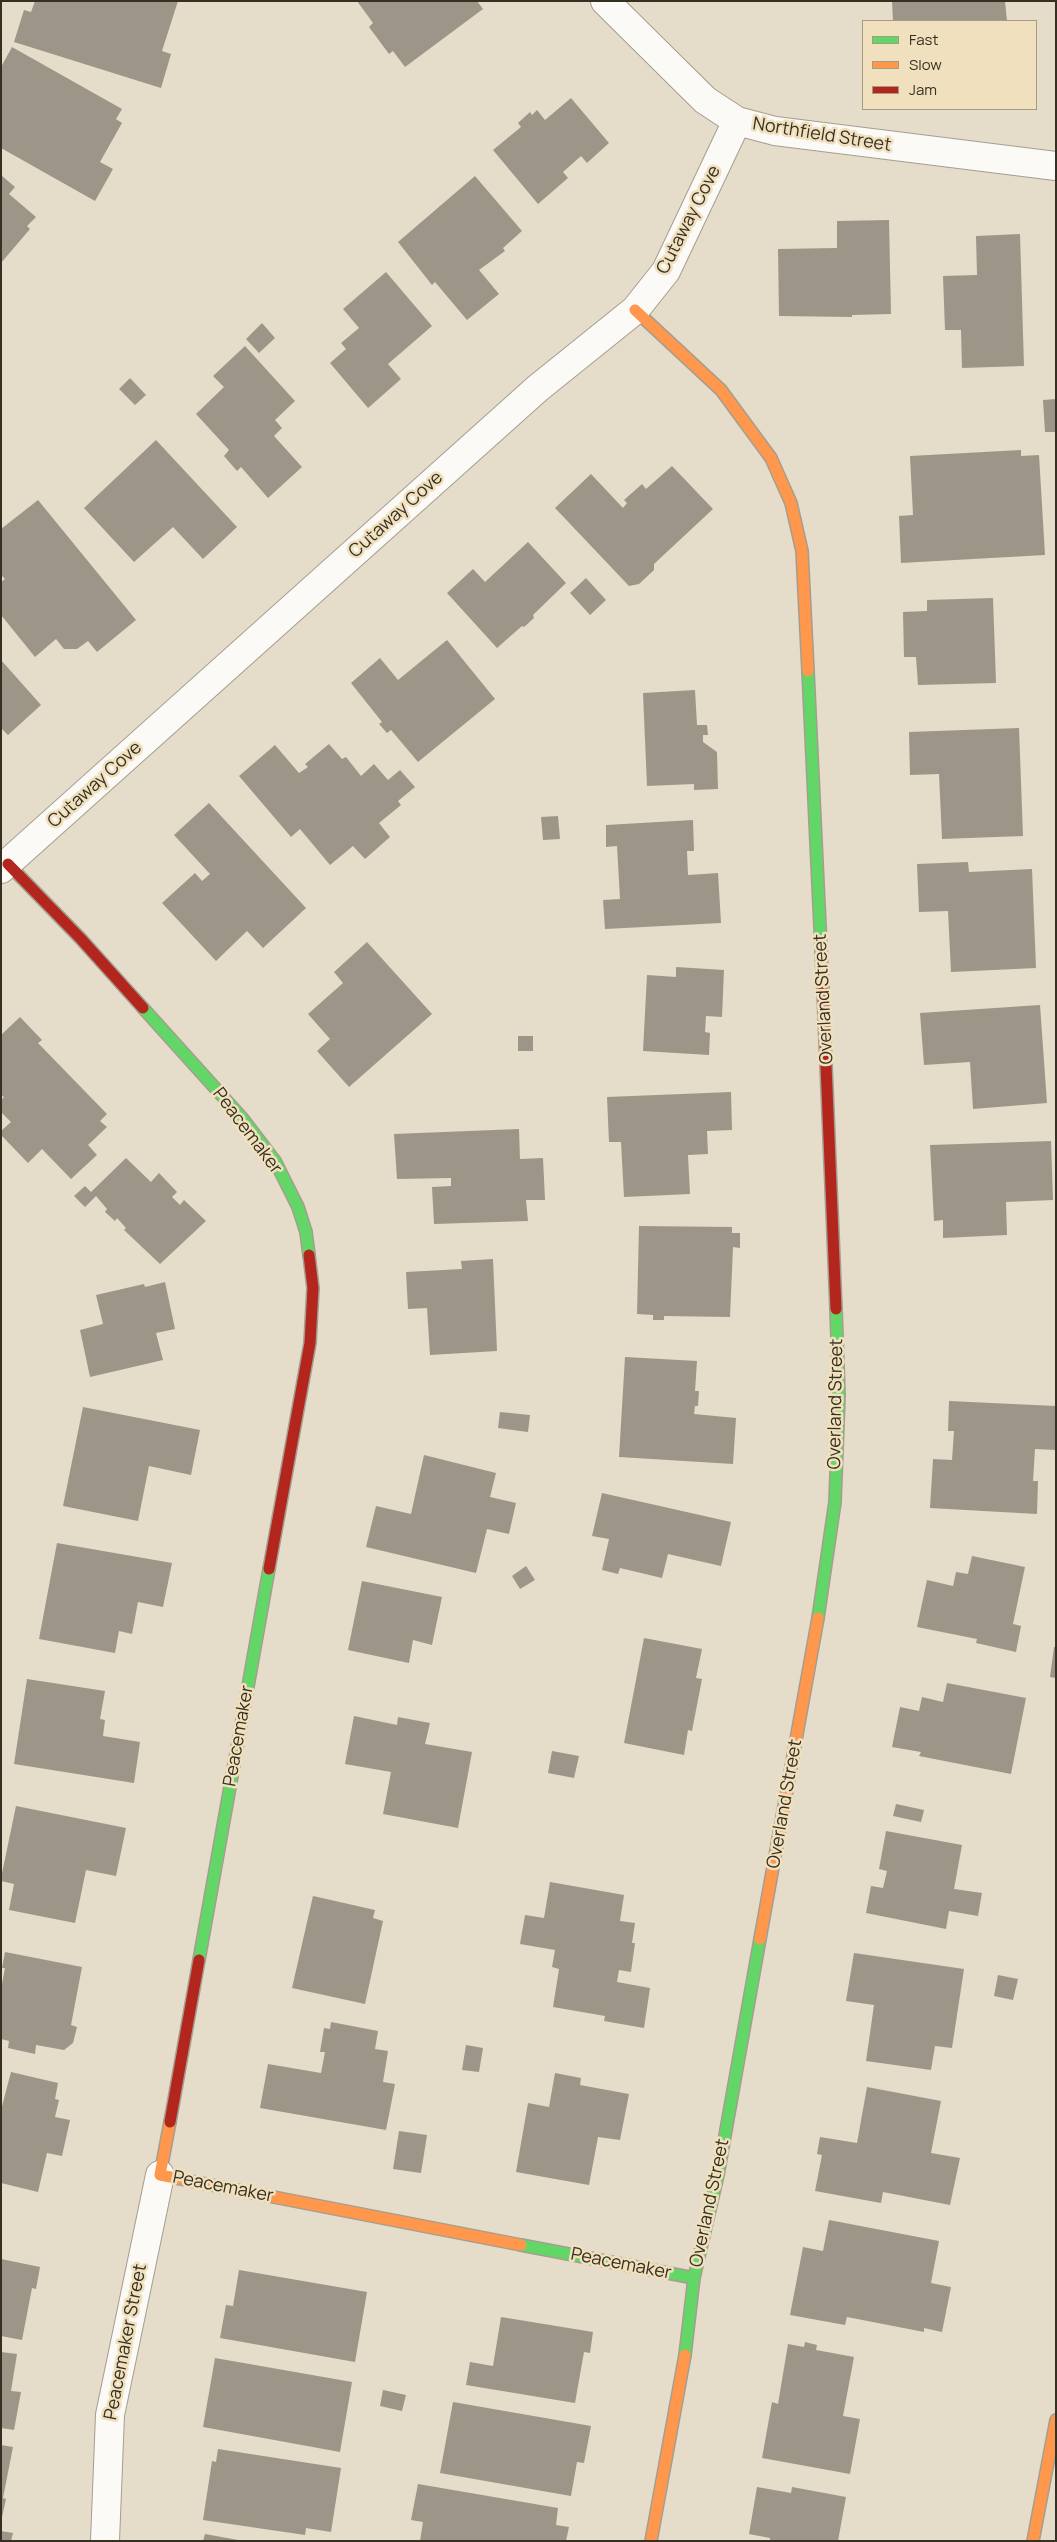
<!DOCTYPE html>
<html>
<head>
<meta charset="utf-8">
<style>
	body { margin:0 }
	#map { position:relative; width:1057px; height:2542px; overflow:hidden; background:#e5dcc9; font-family:Manrope,sans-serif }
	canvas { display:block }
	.frame { position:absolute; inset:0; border:2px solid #363022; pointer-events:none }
	.legend { position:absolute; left:862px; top:20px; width:175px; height:90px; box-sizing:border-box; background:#f0e0be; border:1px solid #a69a80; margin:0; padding:6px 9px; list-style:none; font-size:15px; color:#363022 }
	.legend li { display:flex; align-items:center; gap:10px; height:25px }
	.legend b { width:25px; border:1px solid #a69a80 }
</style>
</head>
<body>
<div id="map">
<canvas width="1057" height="2542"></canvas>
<div class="frame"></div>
<ul class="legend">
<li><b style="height:6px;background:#63d668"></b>Fast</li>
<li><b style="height:6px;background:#ff974d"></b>Slow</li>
<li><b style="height:6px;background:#b3261e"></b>Jam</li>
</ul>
</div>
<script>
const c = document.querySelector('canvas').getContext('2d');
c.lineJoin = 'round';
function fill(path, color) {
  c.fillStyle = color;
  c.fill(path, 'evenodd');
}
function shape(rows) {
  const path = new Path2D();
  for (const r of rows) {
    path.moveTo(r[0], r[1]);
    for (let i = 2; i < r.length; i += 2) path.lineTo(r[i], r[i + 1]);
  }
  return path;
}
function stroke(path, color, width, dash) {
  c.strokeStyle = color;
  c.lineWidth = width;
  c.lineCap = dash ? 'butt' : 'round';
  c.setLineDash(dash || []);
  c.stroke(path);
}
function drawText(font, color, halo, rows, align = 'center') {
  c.font = font + ' Manrope,sans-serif';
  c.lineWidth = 5;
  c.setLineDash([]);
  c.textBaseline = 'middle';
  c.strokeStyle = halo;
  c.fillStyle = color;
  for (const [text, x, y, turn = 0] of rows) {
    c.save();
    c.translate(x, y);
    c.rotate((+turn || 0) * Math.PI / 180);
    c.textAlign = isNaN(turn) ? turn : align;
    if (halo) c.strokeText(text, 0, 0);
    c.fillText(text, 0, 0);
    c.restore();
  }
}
const building = shape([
	[35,1,178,1,162,51,171,54,161,88,14,42,24,10,31,12],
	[357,1,477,1,483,9,405,67,393,51,389,54,369,27,373,23],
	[892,1,1005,1,1007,21,893,21],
	[12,47,122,109,116,119,122,123,100,162,113,169,95,201,1,148,1,67],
	[571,98,609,143,587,163,581,156,563,172,568,178,538,204,493,150,521,127,518,123,530,112,532,115,537,110,545,120],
	[1,175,15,187,9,194,36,217,27,226,30,229,1,263],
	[475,176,522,231,503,248,505,251,479,270,499,294,467,320,435,282,432,285,398,242],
	[889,220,891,314,852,315,852,317,779,316,778,249,837,248,837,221],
	[1020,234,1024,366,962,368,961,330,945,330,943,276,977,275,976,236],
	[386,272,432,326,388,364,401,379,368,408,330,363,346,349,341,343,359,328,343,309],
	[262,323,275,338,259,353,246,339],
	[245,346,295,401,275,420,282,428,274,436,302,467,268,498,241,467,237,471,224,456,229,450,196,414,224,387,213,376],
	[130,378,146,395,135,405,119,389],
	[1056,399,1056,432,1045,432,1043,400],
	[156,440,237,527,203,559,173,527,134,562,84,508],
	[1021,450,1021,456,1039,455,1045,555,901,563,899,516,913,515,910,456],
	[672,466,713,509,654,564,654,570,639,584,629,586,555,508,591,474,623,508,627,503,624,500,642,484,646,489],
	[38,500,136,620,97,652,88,641,77,649,64,649,56,639,35,657,1,615,1,582,5,579,1,575,1,529],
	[528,542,566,583,533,615,534,618,524,627,522,626,497,648,447,593,473,569,485,582],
	[586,578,606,600,590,615,570,593],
	[993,598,996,683,918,685,916,657,904,657,903,612,927,611,927,600],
	[447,640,495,699,418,762,391,730,387,733,379,724,382,722,351,683,380,658,398,680],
	[1,660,41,705,8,735,1,728],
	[695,690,697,725,707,725,708,735,703,735,703,742,717,752,718,789,694,790,694,784,647,786,643,693],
	[1019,728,1023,836,942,839,939,774,910,775,909,732],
	[329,744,342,759,346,757,361,776,374,764,388,780,400,770,415,787,398,801,401,805,379,823,390,837,365,859,353,846,330,865,300,829,291,837,239,776,275,745,299,773,308,767,305,764],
	[209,803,306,908,263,948,247,931,216,961,162,903,195,873,202,881,210,874,174,835],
	[558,816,560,839,543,840,541,817],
	[693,820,694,851,687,851,688,875,718,873,721,923,605,929,603,900,620,899,617,846,606,847,606,825],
	[968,862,969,872,1032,869,1036,968,951,972,948,911,919,912,917,864],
	[367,942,432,1014,349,1087,317,1051,330,1039,308,1014,343,983,334,972],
	[676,967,724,970,722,1017,706,1016,705,1032,710,1033,709,1055,643,1051,647,975,676,977],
	[1040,1005,1047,1103,973,1109,970,1062,924,1065,920,1013],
	[20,1017,42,1040,38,1043,107,1114,100,1121,107,1127,88,1145,97,1155,71,1179,42,1149,28,1163,1,1135,1,1131,11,1122,1,1112,1,1100,4,1097,1,1095,1,1035],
	[518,1036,533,1036,533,1051,518,1051],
	[731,1092,732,1130,707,1131,708,1154,688,1155,690,1194,624,1197,621,1142,609,1142,607,1097],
	[519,1129,520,1159,543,1158,545,1200,526,1200,528,1221,434,1224,432,1187,451,1186,451,1178,397,1179,394,1134],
	[1051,1141,1053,1200,1006,1202,1007,1235,943,1238,943,1220,934,1221,930,1145],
	[126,1158,151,1182,159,1173,177,1192,172,1197,180,1205,184,1200,206,1221,160,1264,124,1230,126,1228,117,1218,115,1221,105,1212,107,1209,96,1196,85,1207,74,1196,85,1186,91,1192],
	[639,1226,732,1227,732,1233,740,1233,740,1248,733,1247,730,1317,664,1316,664,1320,653,1320,653,1315,637,1314],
	[493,1259,497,1351,430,1355,427,1308,408,1309,406,1272,462,1269,461,1261],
	[165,1282,175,1329,156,1333,163,1360,90,1377,80,1330,103,1324,96,1295,144,1284,145,1287],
	[625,1357,697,1361,695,1391,699,1391,698,1406,695,1406,694,1414,736,1418,733,1464,619,1457],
	[949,1401,1056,1406,1056,1450,1035,1449,1033,1481,1038,1481,1037,1514,930,1508,933,1459,952,1460,954,1431,948,1431],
	[83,1407,200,1430,191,1475,149,1466,138,1521,63,1506],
	[500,1412,530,1415,528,1432,498,1428],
	[424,1455,496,1473,490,1497,516,1503,509,1534,487,1529,476,1573,366,1547,376,1506,411,1514],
	[602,1493,731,1522,721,1566,668,1554,662,1578,620,1568,618,1574,602,1570,609,1539,592,1536],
	[57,1543,172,1563,163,1607,138,1602,132,1634,119,1631,115,1653,39,1639],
	[972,1556,1025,1567,1013,1624,1021,1626,1016,1652,976,1643,977,1639,917,1627,927,1580,953,1586,956,1572,968,1574],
	[526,1566,535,1580,520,1589,512,1576],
	[362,1581,442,1597,432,1645,413,1640,409,1663,348,1650],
	[644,1638,702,1649,696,1678,702,1679,692,1731,688,1730,684,1755,624,1743],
	[1054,1647,1056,1647,1056,1678,1050,1677],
	[27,1679,105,1691,100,1719,105,1720,103,1736,140,1742,134,1783,14,1764],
	[947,1683,1026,1698,1011,1774,919,1756,921,1752,892,1747,900,1707,919,1711,922,1697,943,1702],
	[354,1716,397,1725,398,1717,430,1723,425,1744,472,1752,458,1828,383,1814,391,1772,345,1764],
	[552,1751,579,1756,574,1778,548,1773],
	[896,1804,924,1810,921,1822,893,1816],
	[16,1806,126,1828,116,1876,86,1870,75,1923,9,1910,14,1884,1,1881,1,1878],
	[886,1831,962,1845,954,1889,982,1893,978,1916,949,1911,946,1929,866,1913,871,1886,883,1888,887,1871,879,1869],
	[550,1882,624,1895,620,1921,635,1923,632,1943,635,1943,631,1972,619,1970,617,1982,650,1988,644,2028,604,2021,605,2016,553,2007,559,1969,552,1967,555,1950,520,1944,525,1915,544,1918],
	[313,1896,375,1910,373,1918,383,1921,365,2004,292,1988],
	[5,1952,82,1967,71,2025,77,2027,73,2043,64,2050,36,2045,35,2054,8,2048,9,2041,1,2039,1,1989,5,1968,2,1968],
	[854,1953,964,1969,952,2048,935,2046,931,2070,866,2061,874,2005,846,2001],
	[998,1975,1018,1979,1013,2000,994,1996],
	[331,2022,378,2031,375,2049,388,2051,383,2082,395,2084,386,2130,260,2108,268,2064,321,2073,325,2052,320,2052,324,2028,330,2029],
	[466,2045,483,2048,479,2072,462,2070],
	[11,2072,58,2083,55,2099,59,2100,55,2117,70,2120,62,2156,47,2153,38,2192,1,2183,1,2110],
	[555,2073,581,2078,580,2085,629,2094,620,2140,598,2137,589,2185,516,2172,528,2103,549,2107],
	[867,2087,941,2101,931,2153,960,2158,950,2205,883,2192,881,2203,815,2191,822,2155,817,2154,820,2137,857,2143],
	[399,2131,427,2135,421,2173,393,2169],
	[829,2220,939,2241,931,2283,951,2287,942,2332,924,2328,924,2332,847,2317,845,2325,790,2315,803,2247,823,2251],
	[1,2259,40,2267,36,2289,32,2288,22,2340,1,2336],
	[239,2270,367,2292,355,2362,220,2338,226,2305,233,2306],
	[501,2317,593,2332,590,2353,584,2352,575,2403,466,2385,470,2362,493,2366],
	[805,2342,817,2345,816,2350,854,2357,843,2416,860,2419,850,2474,762,2458,772,2402,778,2404,788,2344,804,2347],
	[1,2352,17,2354,11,2391,21,2392,14,2430,1,2428],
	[215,2358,352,2382,340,2452,203,2427],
	[383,2390,406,2395,402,2411,380,2406],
	[453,2402,591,2426,584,2463,577,2462,571,2496,440,2473],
	[1,2445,13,2447,3,2498,6,2499,2,2517],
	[218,2449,341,2468,331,2532,306,2528,305,2535,203,2520,212,2461,216,2462],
	[418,2484,558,2508,556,2525,569,2527,566,2541,420,2541,423,2522,411,2520],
	[757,2487,791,2493,792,2487,846,2497,838,2541,770,2541,770,2538,749,2534],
	[1,2531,13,2533,11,2541,1,2541],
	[205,2534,238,2540,238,2541,203,2541]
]);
const street = shape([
	[605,1,705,100,737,121,775,131,1056,166],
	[1,869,538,388,635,310,666,271,737,121],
	[105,2541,110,2415,160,2175]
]);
const fast = shape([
	[808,671,823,991],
	[143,1008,243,1119,275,1161,298,1207,306,1232,309,1255],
	[818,1618,835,1502,839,1395,836,1309],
	[199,1960,269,1569],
	[521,2245,694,2278],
	[685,2355,694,2278,718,2175,760,1939]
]);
const slow = shape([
	[635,310,721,390,771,458,791,503,802,551,808,671],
	[760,1939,818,1618],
	[170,2122,160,2175,521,2245],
	[651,2541,685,2355],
	[1033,2541,1056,2420]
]);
const jam = shape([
	[8,864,81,939,143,1008],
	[823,991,836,1309],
	[269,1569,310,1343,313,1288,309,1255],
	[170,2122,199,1960]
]);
const streetNames = [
	["Northfield Street",822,135,9],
	["Cutaway Cove",689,220,-63],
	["Cutaway Cove",396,515,-42],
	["Cutaway Cove",95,785,-42],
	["Overland Street",824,999,-93],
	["Peacemaker",247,1131,53],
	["Overland Street",836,1404,-89],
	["Peacemaker",239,1736,-80],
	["Overland Street",785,1804,-80],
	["Peacemaker",223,2187,11],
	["Overland Street",710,2203,-78],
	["Peacemaker",621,2264,11],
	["Peacemaker Street",126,2342,-79]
];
fill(building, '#9d9688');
stroke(street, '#a59e90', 30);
stroke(fast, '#a59e90', 14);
stroke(slow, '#a59e90', 14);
stroke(jam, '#a59e90', 14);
stroke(street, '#fbfaf7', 28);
stroke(fast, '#63d668', 11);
stroke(slow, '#ff974d', 11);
stroke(jam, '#b3261e', 11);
drawText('18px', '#363022', '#f0e0be', streetNames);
</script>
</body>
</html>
